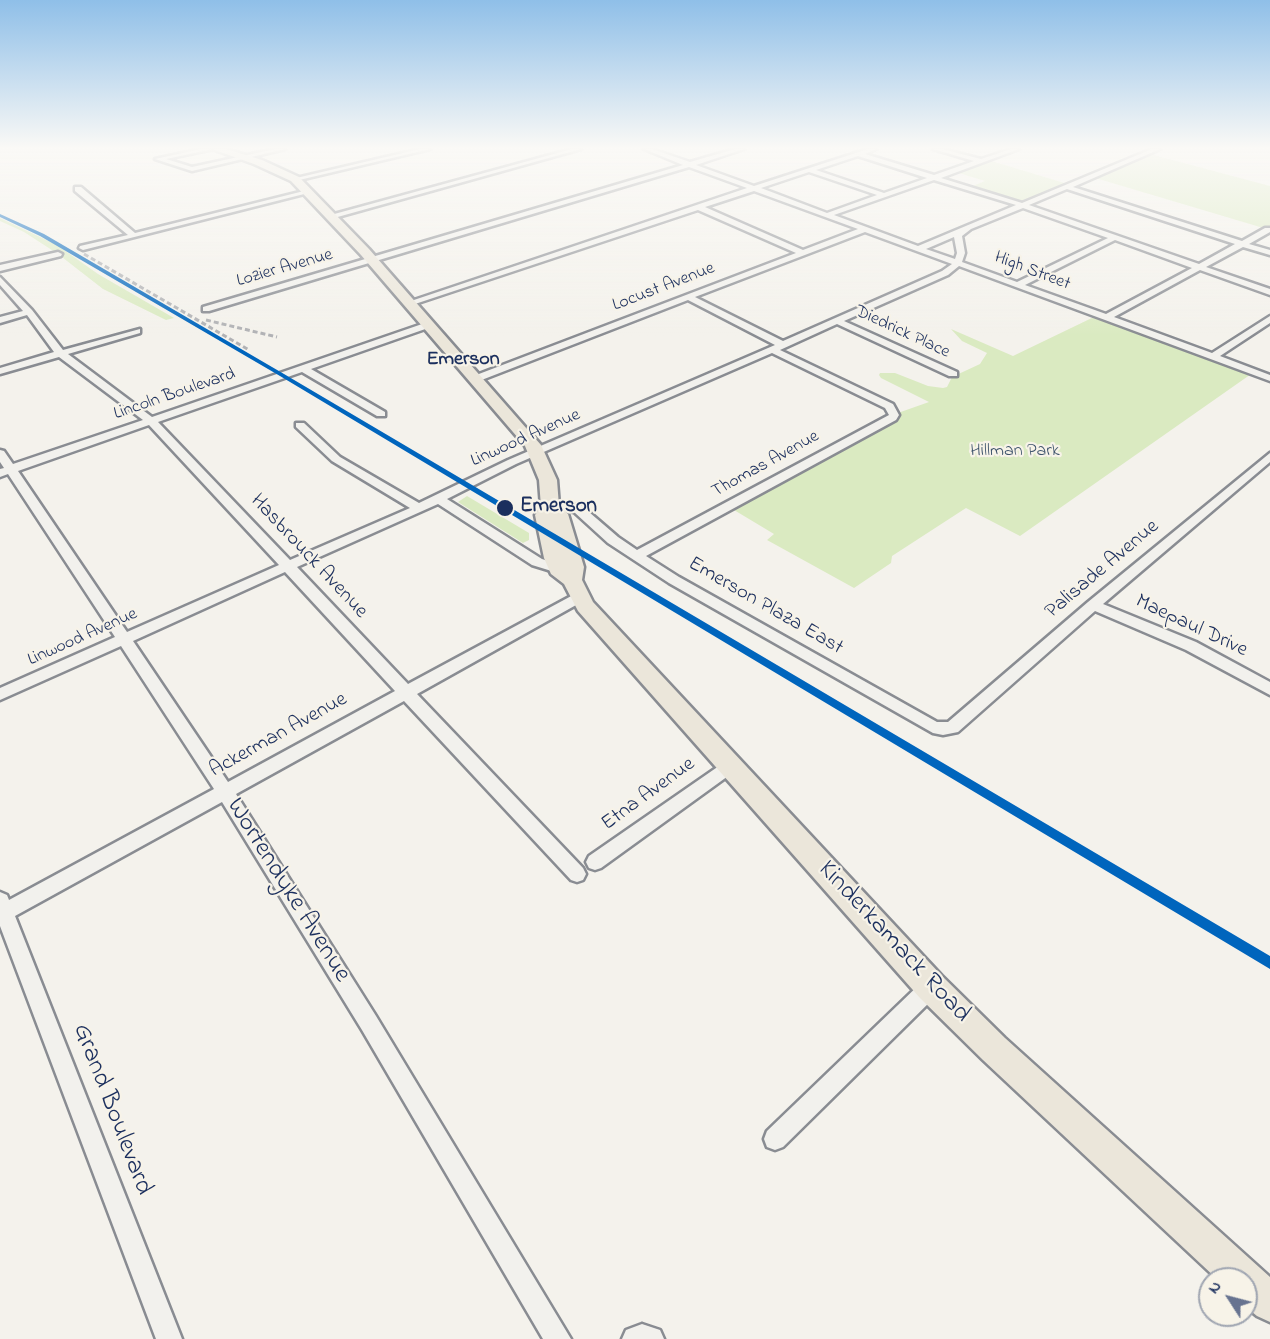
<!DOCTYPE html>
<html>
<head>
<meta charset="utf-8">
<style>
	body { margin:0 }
	#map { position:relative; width:1270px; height:1339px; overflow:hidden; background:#f4f2ec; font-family:"Indie Flower",sans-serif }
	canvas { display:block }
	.north { position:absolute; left:1198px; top:1267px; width:60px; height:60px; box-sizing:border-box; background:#f7f3e8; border:2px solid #9fa5b1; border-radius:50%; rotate:306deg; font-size:16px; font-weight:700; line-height:24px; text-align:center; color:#1b2f5e }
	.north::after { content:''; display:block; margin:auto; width:21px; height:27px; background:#677390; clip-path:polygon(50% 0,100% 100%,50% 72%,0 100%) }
</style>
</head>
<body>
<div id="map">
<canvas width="1270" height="1339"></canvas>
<div class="north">N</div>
</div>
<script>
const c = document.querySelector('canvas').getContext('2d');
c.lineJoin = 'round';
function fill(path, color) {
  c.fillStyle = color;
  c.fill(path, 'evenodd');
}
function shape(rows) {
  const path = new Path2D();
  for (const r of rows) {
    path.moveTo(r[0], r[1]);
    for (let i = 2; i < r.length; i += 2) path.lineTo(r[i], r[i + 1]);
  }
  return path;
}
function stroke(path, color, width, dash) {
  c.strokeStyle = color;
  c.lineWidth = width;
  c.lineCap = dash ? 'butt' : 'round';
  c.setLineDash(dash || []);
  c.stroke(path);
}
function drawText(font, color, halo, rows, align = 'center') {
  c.font = font + ' "Indie Flower",sans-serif';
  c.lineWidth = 4.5;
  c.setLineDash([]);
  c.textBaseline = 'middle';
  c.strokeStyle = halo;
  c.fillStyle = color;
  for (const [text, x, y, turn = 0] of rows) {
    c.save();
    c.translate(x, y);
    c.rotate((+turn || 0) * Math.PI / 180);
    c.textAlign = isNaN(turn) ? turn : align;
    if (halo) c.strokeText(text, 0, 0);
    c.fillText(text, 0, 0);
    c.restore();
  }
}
const green = shape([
	[1152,152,1154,155,1270,186,1270,230,1092,177],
	[985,159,1071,185,1022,205,968,188,985,181,952,171],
	[0,218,57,245,98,274,174,318,166,320,103,289,58,254,24,232,0,221],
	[1098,315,1254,372,1020,536,966,508,892,556,891,563,854,588,767,540,774,534,729,507,895,414,929,402,881,378,879,375,880,373,895,373,928,386,943,388,947,387,952,377,980,364,987,353,962,341,951,329,1013,356],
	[467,496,529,533,529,540,523,543,458,502]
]);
const minor = shape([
	[201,149,213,149,166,159,192,167,275,149,285,149,192,171,155,159,201,149],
	[420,149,430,149,295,181,292,179,420,149],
	[572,149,581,149,334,218,327,216,572,149],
	[644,149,652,149,690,162,735,149,744,149,696,165,754,186,868,149,876,149,865,154,934,175,974,161,933,149,942,149,981,159,1011,149,1019,149,941,178,1022,203,1152,149,1160,149,1073,187,1242,241,1265,228,1270,228,1270,232,1249,244,1270,250,1270,255,1243,247,1206,267,1270,289,1270,295,1200,270,1114,317,1212,353,1270,316,1270,323,1220,356,1270,375,1270,381,959,266,948,275,844,321,957,372,957,376,949,376,837,324,780,350,893,404,899,415,896,420,646,556,679,577,937,722,948,722,1088,602,1270,453,1270,462,1103,604,1196,642,1270,682,1270,695,1186,650,1095,611,958,732,943,735,933,733,669,583,608,543,574,512,546,507,544,504,550,500,582,506,618,537,637,550,889,415,885,408,772,353,516,464,447,499,542,559,563,566,565,569,563,572,558,573,532,565,438,504,297,567,408,684,575,594,580,592,587,597,585,600,417,694,583,868,586,874,583,880,577,882,571,880,404,701,236,794,376,1016,571,1339,543,1339,362,1030,222,802,15,916,182,1339,156,1339,0,926,0,892,7,895,9,900,214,789,121,646,0,700,0,688,115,637,8,474,0,477,0,469,4,468,0,462,0,450,4,451,13,464,143,420,59,357,0,374,0,368,54,352,27,315,0,323,0,317,23,311,0,285,0,277,32,310,63,350,140,329,140,333,68,354,152,417,425,323,431,323,431,327,311,369,385,412,385,416,377,416,302,372,158,422,290,560,410,508,332,461,296,427,296,423,304,423,340,457,419,503,508,460,775,345,688,300,479,381,471,381,471,377,796,253,698,210,412,305,405,303,747,188,689,167,209,311,203,311,203,307,683,165,644,149],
	[858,156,927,178,884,193,816,170,858,156],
	[809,172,877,195,827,213,761,188,809,172],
	[934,180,1016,205,918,246,834,215,934,180],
	[1067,189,1235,244,1199,264,1029,205,1067,189],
	[754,191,858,229,803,250,705,207,754,191],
	[1023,208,1108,238,1017,282,962,262,965,253,962,236,971,229,1023,208],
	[865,232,952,264,942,271,783,341,695,297,865,232],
	[954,237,957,253,955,259,926,249,954,237],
	[1115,240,1192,268,1106,314,1025,285,1115,240],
	[149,425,279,565,127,632,18,471,149,425],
	[285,572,395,691,228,782,133,641,285,572],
	[75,187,81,187,135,233,308,190,312,192,83,250,79,248,80,246,128,235,75,191,75,187],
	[58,252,62,254,61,256,0,271,0,265,58,252],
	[729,759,735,761,737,766,735,771,601,868,595,870,589,868,586,862,589,856,729,759],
	[931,977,938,980,941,987,938,994,783,1147,775,1150,767,1147,764,1139,767,1131,924,980,931,977],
	[642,1324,660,1330,664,1339,622,1339,626,1330,642,1324]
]);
const primary = shape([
	[212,149,226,149,262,160,299,177,369,249,541,445,557,480,559,506,568,514,584,567,582,580,593,602,942,976,1005,1038,1270,1277,1270,1322,1257,1316,1246,1307,1246,1279,1217,1279,983,1060,920,998,578,611,564,584,551,574,544,558,535,515,541,507,539,480,525,446,361,255,291,181,254,164,212,149]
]);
const rail = shape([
	[84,254,249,350],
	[206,320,277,337]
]);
const rail1 = shape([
	[0,214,44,234,284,374,1270,956,1270,969,280,376,40,236,0,217,0,214]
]);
const markers = [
	[505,508,9,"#1b2f5e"]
];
const farStreetnames = [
	["Lozier Avenue",285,269,-16],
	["High Street",1032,272,21],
	["Locust Avenue",664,288,-21],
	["Diedrick Place",902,333,25],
	["Lincoln Boulevard",175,395,-19],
	["Linwood Avenue",526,439,-24],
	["Thomas Avenue",766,465,-29],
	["Linwood Avenue",83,638,-24]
];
const farParknames = [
	["Hillman Park",1015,452]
];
const farQuarternames = [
	["Emerson",463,361]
];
const stopNames = [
	["Emerson",520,508]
];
const streetNames = [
	["Hasbrouck Avenue",308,557,47],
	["Palisade Avenue",1103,570,-40],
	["Emerson Plaza East",765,607,30],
	["Maepaul Drive",1191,627,25],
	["Ackerman Avenue",279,736,-29],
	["Etna Avenue",649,795,-36]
];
const nearStreetnames = [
	["Wortendyke Avenue",287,891,58],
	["Kinderkamack Road",893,943,47],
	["Grand Boulevard",111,1110,69]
];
fill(green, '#daeac1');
stroke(minor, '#898c92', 5);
stroke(primary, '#898c92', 5);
fill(minor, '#f2f1ed');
fill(primary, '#ebe6da');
stroke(rail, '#b1b2b5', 3, [5, 3]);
fill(rail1, '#0065bd');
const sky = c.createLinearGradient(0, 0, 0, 336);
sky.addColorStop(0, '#8fbfe8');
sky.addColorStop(0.44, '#faf9f6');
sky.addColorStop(1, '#faf9f600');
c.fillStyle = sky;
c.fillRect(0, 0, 1270, 336);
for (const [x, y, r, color] of markers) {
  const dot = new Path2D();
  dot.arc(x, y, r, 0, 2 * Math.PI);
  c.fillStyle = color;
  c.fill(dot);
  stroke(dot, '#f7f3e8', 2);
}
drawText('18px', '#1b2f5e', '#f7f3e8', farStreetnames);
drawText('18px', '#3d536b', '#f7f3e8', farParknames);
drawText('bold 20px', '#1b2f5e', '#f7f3e8', farQuarternames);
drawText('bold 21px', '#1b2f5e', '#f7f3e8', stopNames, 'left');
drawText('21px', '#1b2f5e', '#f7f3e8', streetNames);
drawText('26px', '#1b2f5e', '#f7f3e8', nearStreetnames);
</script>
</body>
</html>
